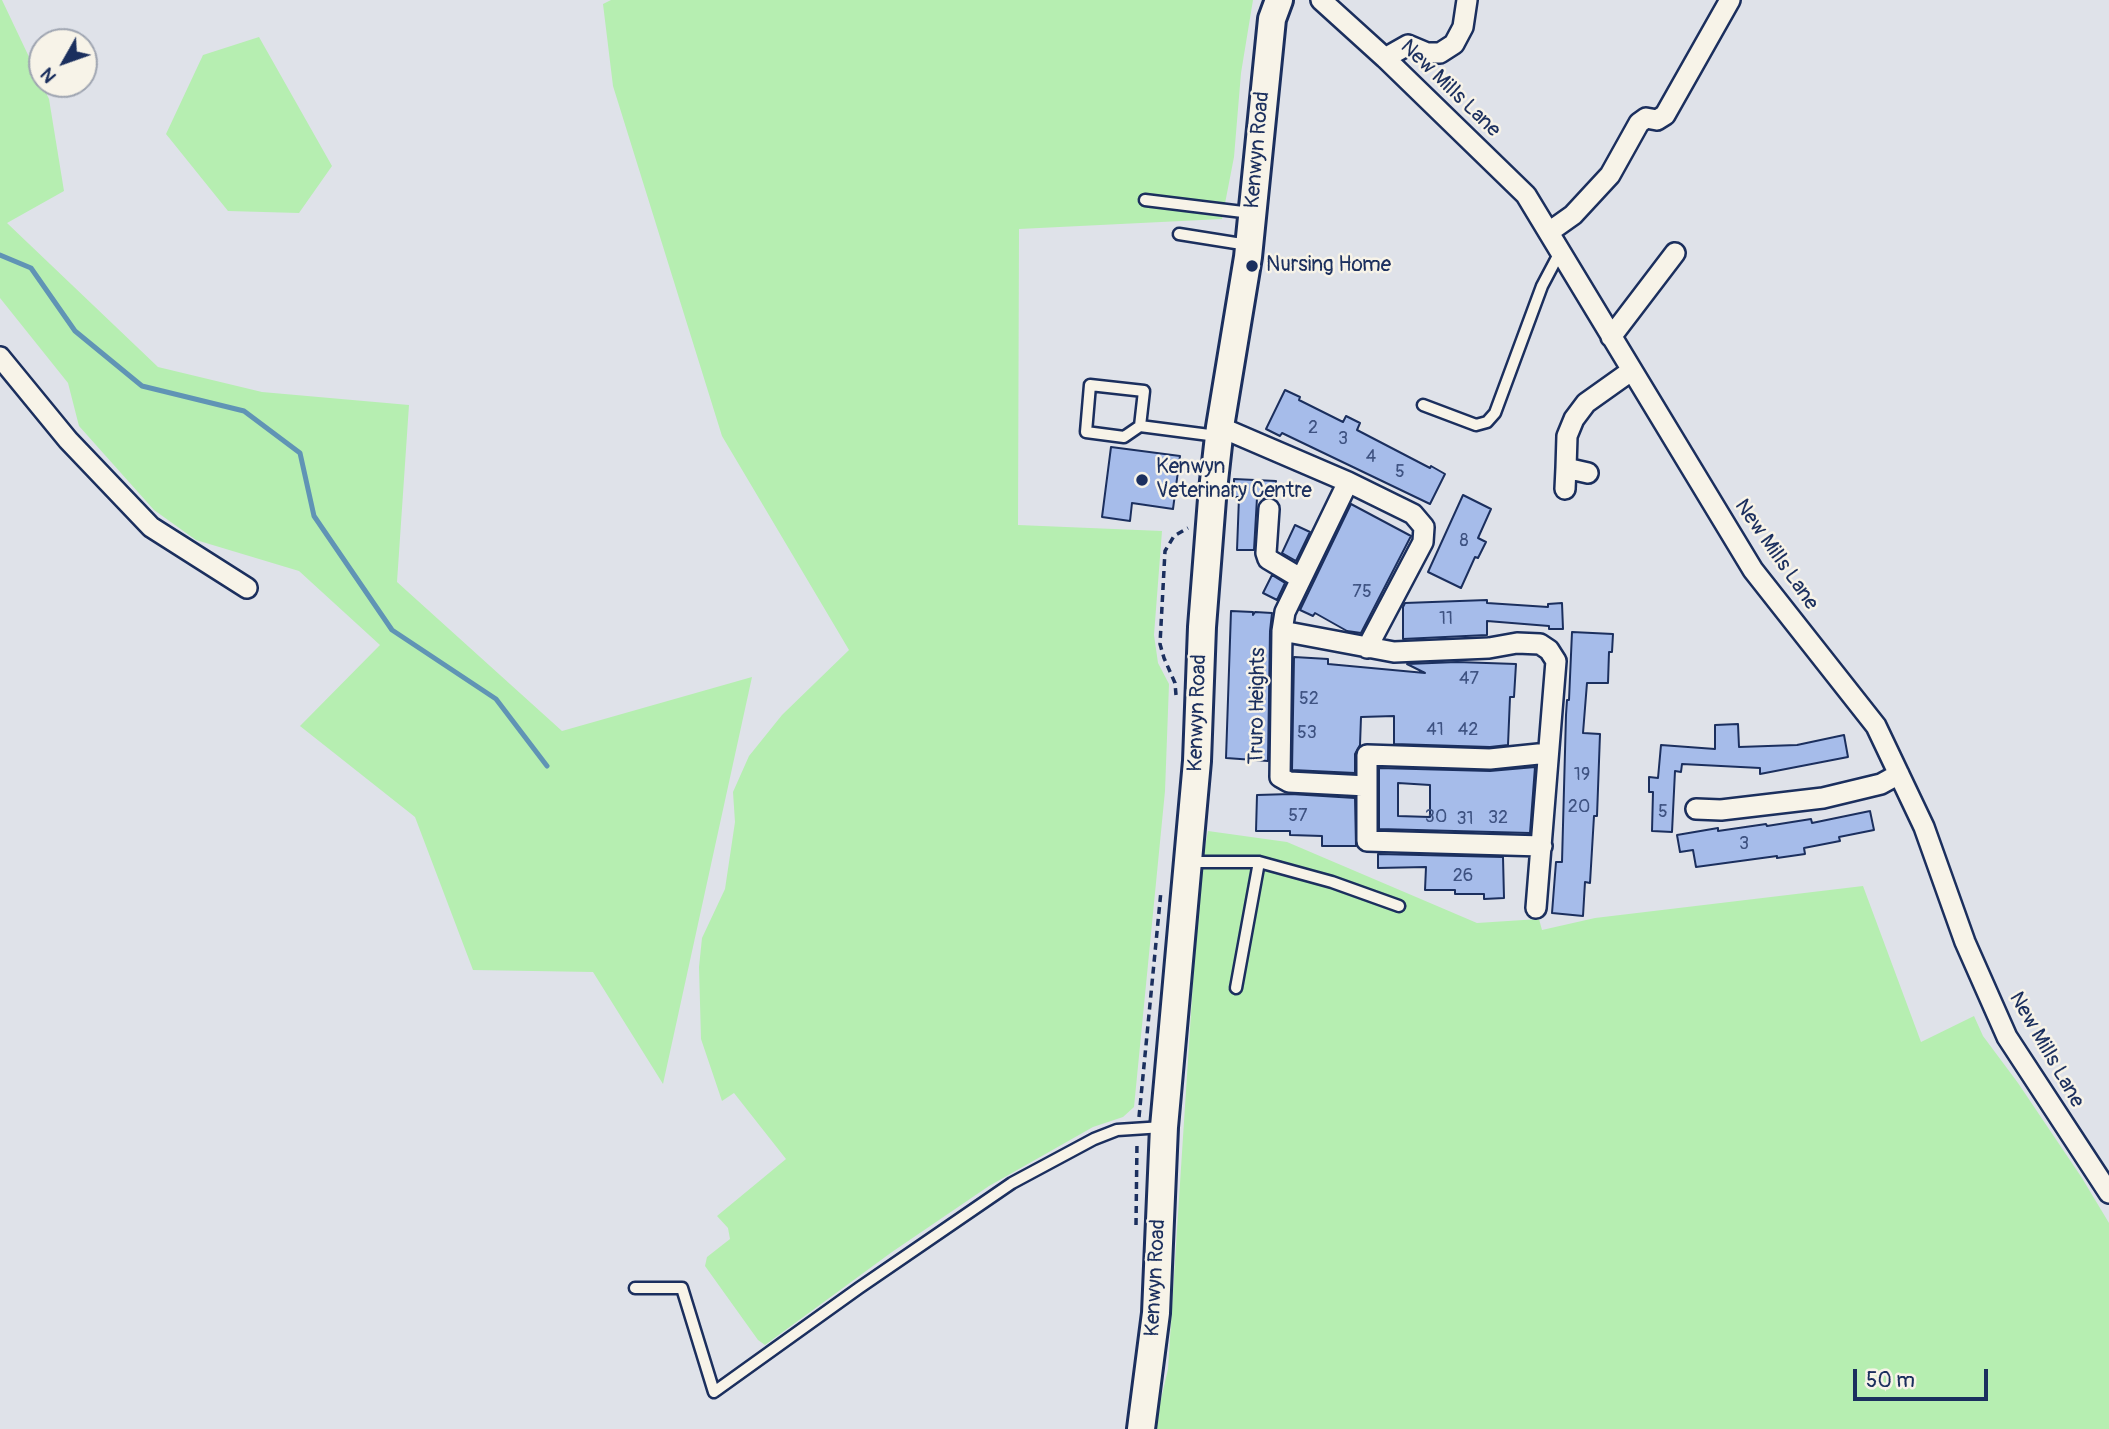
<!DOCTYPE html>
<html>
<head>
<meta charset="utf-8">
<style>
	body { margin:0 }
	#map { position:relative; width:2109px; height:1429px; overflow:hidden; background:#dfe2e9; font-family:Pangolin,sans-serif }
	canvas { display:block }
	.north { position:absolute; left:28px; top:28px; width:70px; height:70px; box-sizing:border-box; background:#f7f3e8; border:2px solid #9fa5b1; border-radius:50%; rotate:230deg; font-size:19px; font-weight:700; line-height:28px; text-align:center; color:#1b2f5e }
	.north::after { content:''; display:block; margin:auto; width:24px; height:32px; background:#1b2f5e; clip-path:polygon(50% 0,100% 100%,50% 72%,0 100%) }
	.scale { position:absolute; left:1853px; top:1369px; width:135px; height:32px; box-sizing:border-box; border:4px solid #1b2f5e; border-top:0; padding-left:9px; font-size:21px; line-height:24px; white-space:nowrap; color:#1b2f5e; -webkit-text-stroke:5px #f7f3e8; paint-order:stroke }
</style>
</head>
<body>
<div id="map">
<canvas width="2109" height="1429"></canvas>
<div class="north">N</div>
<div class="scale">50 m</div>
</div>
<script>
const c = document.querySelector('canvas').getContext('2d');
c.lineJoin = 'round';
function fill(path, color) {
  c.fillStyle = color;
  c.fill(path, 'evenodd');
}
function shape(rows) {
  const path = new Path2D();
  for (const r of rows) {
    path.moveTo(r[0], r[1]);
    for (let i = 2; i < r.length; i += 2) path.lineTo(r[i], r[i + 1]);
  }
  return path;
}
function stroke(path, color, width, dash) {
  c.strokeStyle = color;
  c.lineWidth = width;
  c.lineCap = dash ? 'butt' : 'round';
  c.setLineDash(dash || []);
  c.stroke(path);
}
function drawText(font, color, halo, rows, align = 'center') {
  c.font = font + ' Pangolin,sans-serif';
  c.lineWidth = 5;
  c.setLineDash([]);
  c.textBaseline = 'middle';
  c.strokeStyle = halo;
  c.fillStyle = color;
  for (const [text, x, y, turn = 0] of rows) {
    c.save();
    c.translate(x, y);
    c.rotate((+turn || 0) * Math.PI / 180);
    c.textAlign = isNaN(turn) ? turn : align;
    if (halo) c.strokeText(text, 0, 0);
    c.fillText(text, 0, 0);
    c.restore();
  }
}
const green = shape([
	[0,0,2,0,49,99,64,191,7,223,158,367,262,392,409,405,397,582,562,731,752,677,663,1084,593,972,473,970,415,817,300,726,380,645,299,571,196,540,154,510,79,426,68,383,0,298],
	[611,0,1253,0,1241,73,1234,157,1222,219,1019,229,1018,525,1162,531,1154,635,1158,663,1169,684,1165,791,1134,1107,1123,1117,1093,1127,989,1186,892,1252,765,1345,758,1340,705,1266,707,1257,730,1239,728,1228,717,1216,786,1159,734,1093,722,1101,701,1039,699,967,702,938,725,889,735,822,733,792,749,756,782,715,849,650,722,436,613,86,603,4],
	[259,37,332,166,299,213,228,211,166,134,203,55],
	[1208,831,1287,842,1477,923,1539,919,1542,930,1595,918,1863,886,1921,1042,1974,1016,1983,1036,2018,1083,2082,1178,2109,1223,2109,1429,1154,1429,1168,1369,1200,874]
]);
const stream = shape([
	[0,255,31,268,75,331,142,386,244,411,300,453,314,516,392,630,496,699,547,766]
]);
const building = shape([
	[1285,390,1300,397,1299,400,1343,422,1346,416,1360,423,1357,430,1430,468,1431,466,1445,474,1430,504,1282,433,1280,436,1266,429,1285,390],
	[1111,447,1180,456,1173,509,1132,503,1130,521,1102,517,1111,447],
	[1234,479,1276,481,1275,499,1257,498,1254,550,1237,550,1239,497,1234,497,1234,479],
	[1463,495,1491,509,1478,538,1486,542,1478,558,1475,557,1461,588,1428,572,1463,495],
	[1351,504,1411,536,1361,633,1347,631,1315,613,1313,616,1300,610,1351,504],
	[1295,525,1310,532,1296,561,1282,553,1295,525],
	[1272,575,1285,583,1277,600,1263,593,1272,575],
	[1487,600,1487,603,1548,607,1548,604,1562,603,1563,629,1549,629,1549,626,1487,621,1487,635,1403,639,1403,607,1405,603,1487,600],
	[1231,611,1253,612,1253,615,1255,612,1272,613,1270,631,1268,761,1226,758,1231,611],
	[1572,632,1613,634,1612,652,1609,652,1608,683,1587,683,1583,733,1600,734,1597,816,1594,816,1590,883,1585,882,1583,916,1552,913,1556,862,1562,862,1566,715,1567,700,1569,700,1572,632],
	[1294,657,1328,659,1328,664,1425,673,1407,664,1457,662,1516,664,1514,697,1510,697,1508,745,1490,747,1394,744,1394,716,1361,717,1360,745,1355,754,1355,773,1292,770,1294,657],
	[1738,724,1739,747,1797,745,1844,735,1848,757,1760,774,1760,768,1682,764,1681,772,1675,771,1672,832,1652,831,1653,792,1649,792,1649,777,1658,778,1661,745,1715,749,1715,725,1738,724],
	[1535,767,1530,833,1379,829,1379,768,1490,771,1535,767],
	[1398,783,1430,785,1430,817,1398,816,1398,783],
	[1291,794,1355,798,1356,846,1322,846,1322,836,1290,835,1290,831,1256,831,1257,795,1291,794],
	[1870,811,1874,830,1839,837,1840,841,1804,848,1805,854,1777,858,1777,856,1696,867,1693,850,1680,852,1677,835,1718,828,1718,831,1766,824,1767,826,1811,819,1812,823,1870,811],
	[1378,854,1503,857,1504,898,1484,899,1484,894,1455,894,1455,890,1425,890,1426,867,1378,868,1378,854]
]);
const path = shape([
	[1176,695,1175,683,1164,658,1160,644,1165,551,1174,536,1188,528],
	[1139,1117,1161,891],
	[1136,1225,1137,1142]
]);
const service = shape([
	[1145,200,1251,213],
	[1179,234,1248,245],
	[1423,405,1476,425,1487,422,1495,413,1542,286,1560,252],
	[1140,426,1124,437,1086,432,1090,385,1144,391,1140,426,1217,436],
	[1189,862,1259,862,1332,882,1399,906],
	[1236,988,1259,862],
	[635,1288,682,1288,714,1392,859,1288,1012,1183,1094,1139,1117,1130,1163,1127]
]);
const minor = shape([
	[1321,0,1385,58,1526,195,1753,570,1876,726,1924,827,1965,942,2007,1037,2109,1193],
	[1385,58,1408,45,1427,53,1440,53,1454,44,1463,27,1467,0],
	[1549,232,1573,215,1610,175,1639,123,1646,118,1657,120,1665,115,1730,0],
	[1611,337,1675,253],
	[0,357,68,440,151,527,247,588],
	[1220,427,1348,482,1413,514,1424,527,1423,542,1367,648],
	[1566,468,1567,436,1574,419,1586,403,1631,371],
	[1348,482,1285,612,1282,631,1394,652,1489,648,1517,643,1540,644,1549,650,1556,661,1536,908],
	[1565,489,1566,468,1588,473],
	[1269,509,1266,553,1268,559,1300,578],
	[1282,631,1280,777,1289,782,1367,786],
	[1696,809,1721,810,1823,798,1881,784,1899,774],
	[1542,846,1367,841,1367,755,1490,759,1548,753]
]);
const secondary = shape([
	[1141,1429,1156,1313,1164,1127,1197,761,1202,627,1212,499,1220,427,1248,257,1272,19,1279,0]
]);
const markers = [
	[1252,266,7,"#1b2f5e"],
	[1142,480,7,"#1b2f5e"]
];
const numberNames = [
	["2",1313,428],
	["3",1343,439],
	["4",1371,457],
	["5",1400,472],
	["8",1464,541],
	["75",1362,592],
	["11",1446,619],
	["47",1469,679],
	["52",1309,699],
	["41",1435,730],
	["42",1468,730],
	["53",1307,733],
	["19",1582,775],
	["20",1579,807],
	["5",1663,812],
	["57",1298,816],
	["30",1436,817],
	["32",1498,818],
	["31",1465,819],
	["3",1744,844],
	["26",1463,876]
];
const streetNames = [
	["New Mills Lane",1450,89,44],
	["Kenwyn Road",1258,150,-85],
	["New Mills Lane",1776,555,55],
	["Truro Heights",1258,706,-89],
	["Kenwyn Road",1198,713,-88],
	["New Mills Lane",2046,1050,60],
	["Kenwyn Road",1156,1278,-87]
];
const poiNames = [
	["Nursing Home",1266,266],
	["Kenwyn",1156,468],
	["Veterinary Centre",1156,492]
];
fill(green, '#b6eeb1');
stroke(stream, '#6094b5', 5);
fill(building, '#a6bcea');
stroke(building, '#1b2f5e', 2);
stroke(service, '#1b2f5e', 15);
stroke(minor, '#1b2f5e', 24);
stroke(secondary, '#1b2f5e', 32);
stroke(path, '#1b2f5e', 3.5, [7, 5]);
stroke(service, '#f7f3e8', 10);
stroke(minor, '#f7f3e8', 19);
stroke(secondary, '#f7f3e8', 26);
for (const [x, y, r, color] of markers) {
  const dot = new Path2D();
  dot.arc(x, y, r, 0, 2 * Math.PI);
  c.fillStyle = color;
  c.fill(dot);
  stroke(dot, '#f7f3e8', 2.5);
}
drawText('18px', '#3e5281', null, numberNames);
drawText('21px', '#1b2f5e', '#f7f3e8', streetNames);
drawText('21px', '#1b2f5e', '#f7f3e8', poiNames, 'left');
</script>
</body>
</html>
